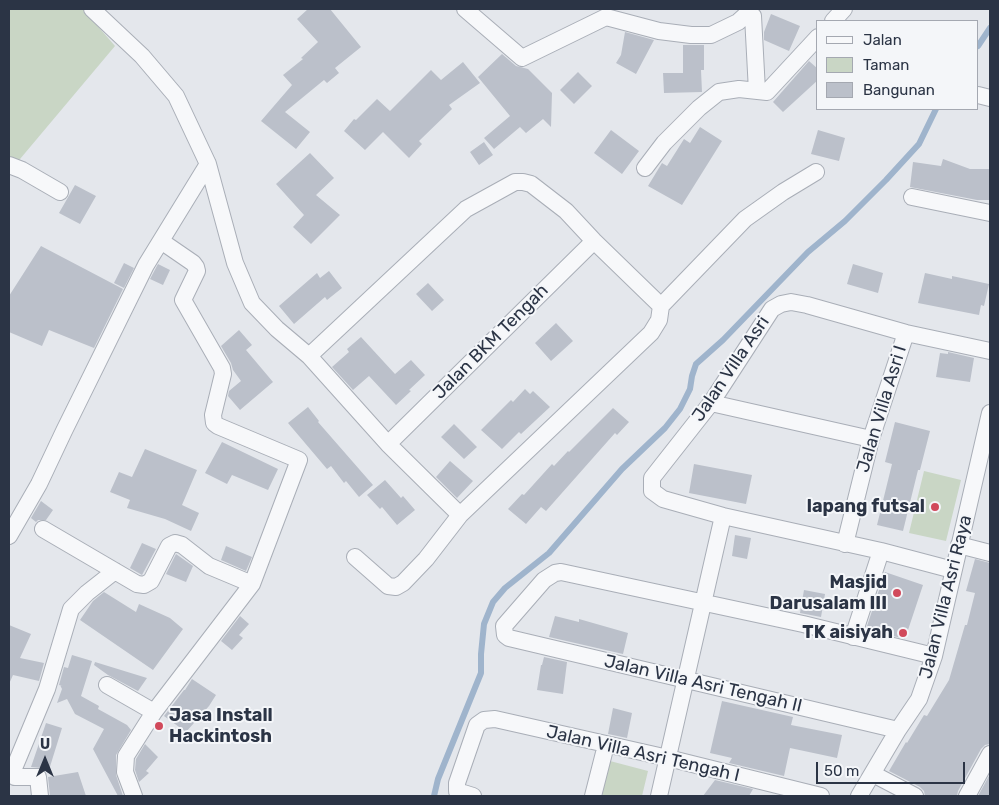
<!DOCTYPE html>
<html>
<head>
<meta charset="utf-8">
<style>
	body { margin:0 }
	#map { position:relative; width:999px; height:805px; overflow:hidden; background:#e4e7ec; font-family:Rubik,sans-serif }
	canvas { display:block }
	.frame { position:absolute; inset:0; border:10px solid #2b3445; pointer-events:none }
	.legend { position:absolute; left:816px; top:20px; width:162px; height:90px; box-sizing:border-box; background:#f4f6f9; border:1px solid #a4a8b1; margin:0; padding:6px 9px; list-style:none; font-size:15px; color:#2b3445 }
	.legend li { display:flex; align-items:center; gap:10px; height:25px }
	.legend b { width:25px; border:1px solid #a4a8b1 }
	.north { position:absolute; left:20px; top:735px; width:50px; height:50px; -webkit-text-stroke:4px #f4f6f9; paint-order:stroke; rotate:0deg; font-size:14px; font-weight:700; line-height:20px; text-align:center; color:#2b3445 }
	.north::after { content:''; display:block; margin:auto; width:18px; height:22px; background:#2b3445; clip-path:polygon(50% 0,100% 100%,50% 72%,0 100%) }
	.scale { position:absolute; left:816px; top:762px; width:149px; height:22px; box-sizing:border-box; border:2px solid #2b3445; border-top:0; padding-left:6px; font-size:15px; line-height:18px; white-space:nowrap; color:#2b3445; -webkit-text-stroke:4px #f4f6f9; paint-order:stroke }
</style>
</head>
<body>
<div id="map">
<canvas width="999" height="805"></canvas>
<div class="frame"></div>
<ul class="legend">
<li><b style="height:6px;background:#f7f8fa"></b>Jalan</li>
<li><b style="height:14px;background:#c9d6c5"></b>Taman</li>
<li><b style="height:14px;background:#bbc0ca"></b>Bangunan</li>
</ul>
<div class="north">U</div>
<div class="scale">50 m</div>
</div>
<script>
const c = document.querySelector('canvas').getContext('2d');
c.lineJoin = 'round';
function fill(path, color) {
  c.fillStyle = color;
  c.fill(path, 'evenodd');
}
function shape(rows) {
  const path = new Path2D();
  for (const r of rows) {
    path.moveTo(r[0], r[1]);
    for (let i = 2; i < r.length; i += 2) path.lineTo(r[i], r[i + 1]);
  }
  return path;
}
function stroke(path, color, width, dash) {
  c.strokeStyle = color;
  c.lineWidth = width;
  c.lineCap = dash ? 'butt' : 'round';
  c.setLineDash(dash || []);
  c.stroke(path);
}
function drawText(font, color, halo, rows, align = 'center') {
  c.font = font + ' Rubik,sans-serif';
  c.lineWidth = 4;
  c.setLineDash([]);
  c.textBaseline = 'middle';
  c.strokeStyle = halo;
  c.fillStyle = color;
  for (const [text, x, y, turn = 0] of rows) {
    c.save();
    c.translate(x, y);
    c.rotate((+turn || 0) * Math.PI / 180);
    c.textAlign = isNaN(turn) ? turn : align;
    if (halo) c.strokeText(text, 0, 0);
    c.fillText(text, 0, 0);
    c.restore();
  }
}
const green = shape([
	[9,9,83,9,115,46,15,165,9,162],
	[924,471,961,480,946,541,909,533],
	[610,761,648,771,642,796,602,796]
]);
const stream = shape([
	[978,46,990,28],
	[434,796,438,779,481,673,481,654,484,624,493,602,505,588,549,553,622,469,665,428,680,409,690,389,692,376,696,364,723,340,808,252,845,221,886,180,919,144,936,109]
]);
const building = shape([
	[308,9,330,9,361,47,335,68,339,73,327,83,324,80,285,112,310,132,296,149,261,121,292,85,283,75,303,59,301,58,318,42,297,19],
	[771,14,800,26,789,51,764,40,764,32],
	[625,32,654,40,636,74,616,63,621,55],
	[683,45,704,45,704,70,701,70,702,92,664,93,663,73,683,73],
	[502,54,516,66,528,69,552,93,551,127,543,119,526,133,520,127,494,149,484,138,510,116,478,77],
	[809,61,818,69,818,80,783,112,773,102],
	[463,62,480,83,449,105,452,109,419,141,422,144,409,158,383,132,365,150,344,131,354,119,356,120,377,99,390,111,431,70,441,80],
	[578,72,592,86,574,104,560,90],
	[700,127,722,141,682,205,648,186,662,163,667,166,684,139,690,143],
	[611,130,639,151,622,174,594,153],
	[818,130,845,138,839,161,811,154],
	[484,142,493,155,479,165,470,152],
	[310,153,334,178,316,195,340,215,311,244,293,227,304,215,276,184],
	[943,159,970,169,990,169,990,200,977,200,910,187,913,162,941,166],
	[75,185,96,196,80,224,59,213],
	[41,246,123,289,94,348,49,330,42,346,9,332,9,296],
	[124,263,134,268,124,288,114,283],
	[158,264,170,270,163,285,150,279],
	[853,264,883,273,878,293,847,284],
	[329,271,342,288,327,300,325,297,294,324,279,306,317,273,320,278],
	[925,273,952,279,952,276,989,284,984,306,981,305,979,315,918,303],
	[428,283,444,300,432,311,416,294],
	[556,323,573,341,551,361,535,343],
	[239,330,252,345,246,350,273,382,240,410,228,396,229,391,241,381,233,370,231,363,221,346],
	[361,337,395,374,411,360,425,375,409,390,411,391,396,405,369,376,353,390,332,367,349,352,347,349],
	[948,352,974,358,970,382,936,377,940,353,948,354],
	[525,389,530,394,533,391,550,407,521,434,519,432,502,449,481,430,511,400,513,402],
	[308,407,319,421,318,422,373,485,359,497,346,481,344,483,331,466,327,469,288,423],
	[613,408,629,422,617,435,615,433,546,511,541,507,526,524,508,509,522,494,524,495,552,464,554,466,568,451,569,452],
	[895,422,930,431,920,470,918,470,903,531,877,525,892,464,885,462],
	[454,424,477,447,464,459,441,437],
	[222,442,278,469,268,490,232,475,227,484,205,473],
	[145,449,197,470,182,505,199,513,191,531,165,519,127,508,130,500,110,492,119,472,132,477],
	[450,461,473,481,457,498,436,477],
	[694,464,752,475,746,504,689,493],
	[385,480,401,498,403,496,415,510,397,525,382,507,380,509,367,495],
	[41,501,53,510,46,520,38,520,36,522,31,518],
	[735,535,751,538,747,559,732,556],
	[142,543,156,549,142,575,130,568],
	[226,546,252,557,246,571,221,560],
	[176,554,193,566,186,582,166,574],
	[975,559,990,563,990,744,985,745,981,749,958,791,957,796,925,796,924,791,920,787,889,771,906,742,907,743,924,715,927,716,949,680,965,625,967,625,975,593,966,591],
	[885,572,923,585,905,639,866,629],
	[804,590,825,594,821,617,800,613],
	[104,592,136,612,139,604,170,618,183,629,153,670,80,620,93,601],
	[240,616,249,624,239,635,243,638,232,650,221,641],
	[555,616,579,622,579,619,628,633,623,654,549,637],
	[9,625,31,634,20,658,44,663,39,681,13,675,9,684],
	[72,655,92,661,81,696,99,706,98,709,127,725,131,730,116,755,116,775,123,796,118,796,93,749,104,729,75,714,67,699,57,703,62,689,60,685,63,686,59,685,64,667,68,668],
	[544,657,567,662,563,694,537,690,541,665,542,665],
	[95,662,147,678,138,691,108,675,94,665],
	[192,679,216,695,209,706,186,732,164,716,184,690,185,690],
	[722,701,793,717,791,725,842,735,837,758,790,748,784,776,729,763,732,758,710,753],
	[613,708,632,713,627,738,608,734],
	[46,723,62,728,48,773,42,768,31,767],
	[145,744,158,757,146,771,149,773,139,782,135,770,136,759],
	[78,772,86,796,50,796,48,777],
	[990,774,990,796,978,796],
	[715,780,753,789,749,796,703,796]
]);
const street = shape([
	[92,9,142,56,176,96,208,164,235,263,252,303,277,329,309,356,388,444,460,515],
	[465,9,522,58,606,17,659,31,691,35,711,35,738,22,748,13,753,16,757,91],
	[833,21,844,9],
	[978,95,990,98],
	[9,165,22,170,60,192],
	[645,168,664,143,699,108,719,92,739,89,767,92,818,37],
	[912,197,990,213],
	[309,356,466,209,515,182,523,182,531,184,566,211,594,241,661,306],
	[711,403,871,439],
	[388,444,594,241],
	[43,529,137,584,144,585,151,581,169,546,175,543,182,545,209,566,252,584],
	[9,536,39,484,64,431,146,265,208,164],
	[845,544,871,439,906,333],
	[959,545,990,553],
	[355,557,388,586,396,587,403,583,426,559,460,515,651,333,659,320,661,306,745,219,783,192,816,172],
	[953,570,881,551,723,516,663,499,652,491,652,478,711,403,772,309,781,304,791,302,807,305,906,333,990,351],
	[853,637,881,551],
	[107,685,154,712],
	[898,730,509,638,505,635,504,626,544,580,555,573,561,572,803,624,934,656],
	[873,774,915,796],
	[40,796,38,777,15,777,12,773,47,689,71,609,87,593,115,571],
	[134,796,125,772,126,756,154,712,252,584,299,460,218,426,214,423,213,415,223,374,222,368,183,300,197,271,196,267,193,263,161,241],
	[473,796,457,791,457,783,477,725,484,720,495,719,668,758,821,796],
	[593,796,606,745],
	[659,796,723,516],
	[859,796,898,730,919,699,934,656,990,413],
	[967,796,990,754]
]);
const markers = [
	[935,507,5,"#d1495b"],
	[897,593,5,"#d1495b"],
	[903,633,5,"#d1495b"],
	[159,726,5,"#d1495b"]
];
const streetNames = [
	["Jalan BKM Tengah",491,342,-45],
	["Jalan Villa Asri",731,369,-56],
	["Jalan Villa Asri I",882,409,-73],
	["Jalan Villa Asri Raya",946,597,-76],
	["Jalan Villa Asri Tengah II",703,684,13],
	["Jalan Villa Asri Tengah I",643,754,13]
];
const poiNames = [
	["lapang futsal",925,507],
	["Masjid",887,583],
	["Darusalam III",887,604],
	["TK aisiyah",893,633],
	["Jasa Install",169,716,"left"],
	["Hackintosh",169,737,"left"]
];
fill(green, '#c9d6c5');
stroke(stream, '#9fb4cc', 6);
fill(building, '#bbc0ca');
stroke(street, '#a9aeb7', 18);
stroke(street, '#f7f8fa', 16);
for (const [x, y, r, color] of markers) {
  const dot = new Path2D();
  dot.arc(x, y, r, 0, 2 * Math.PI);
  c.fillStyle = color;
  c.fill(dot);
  stroke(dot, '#f4f6f9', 2);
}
drawText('18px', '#2b3445', '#f4f6f9', streetNames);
drawText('bold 18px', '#2b3445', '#f4f6f9', poiNames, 'right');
</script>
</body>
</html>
